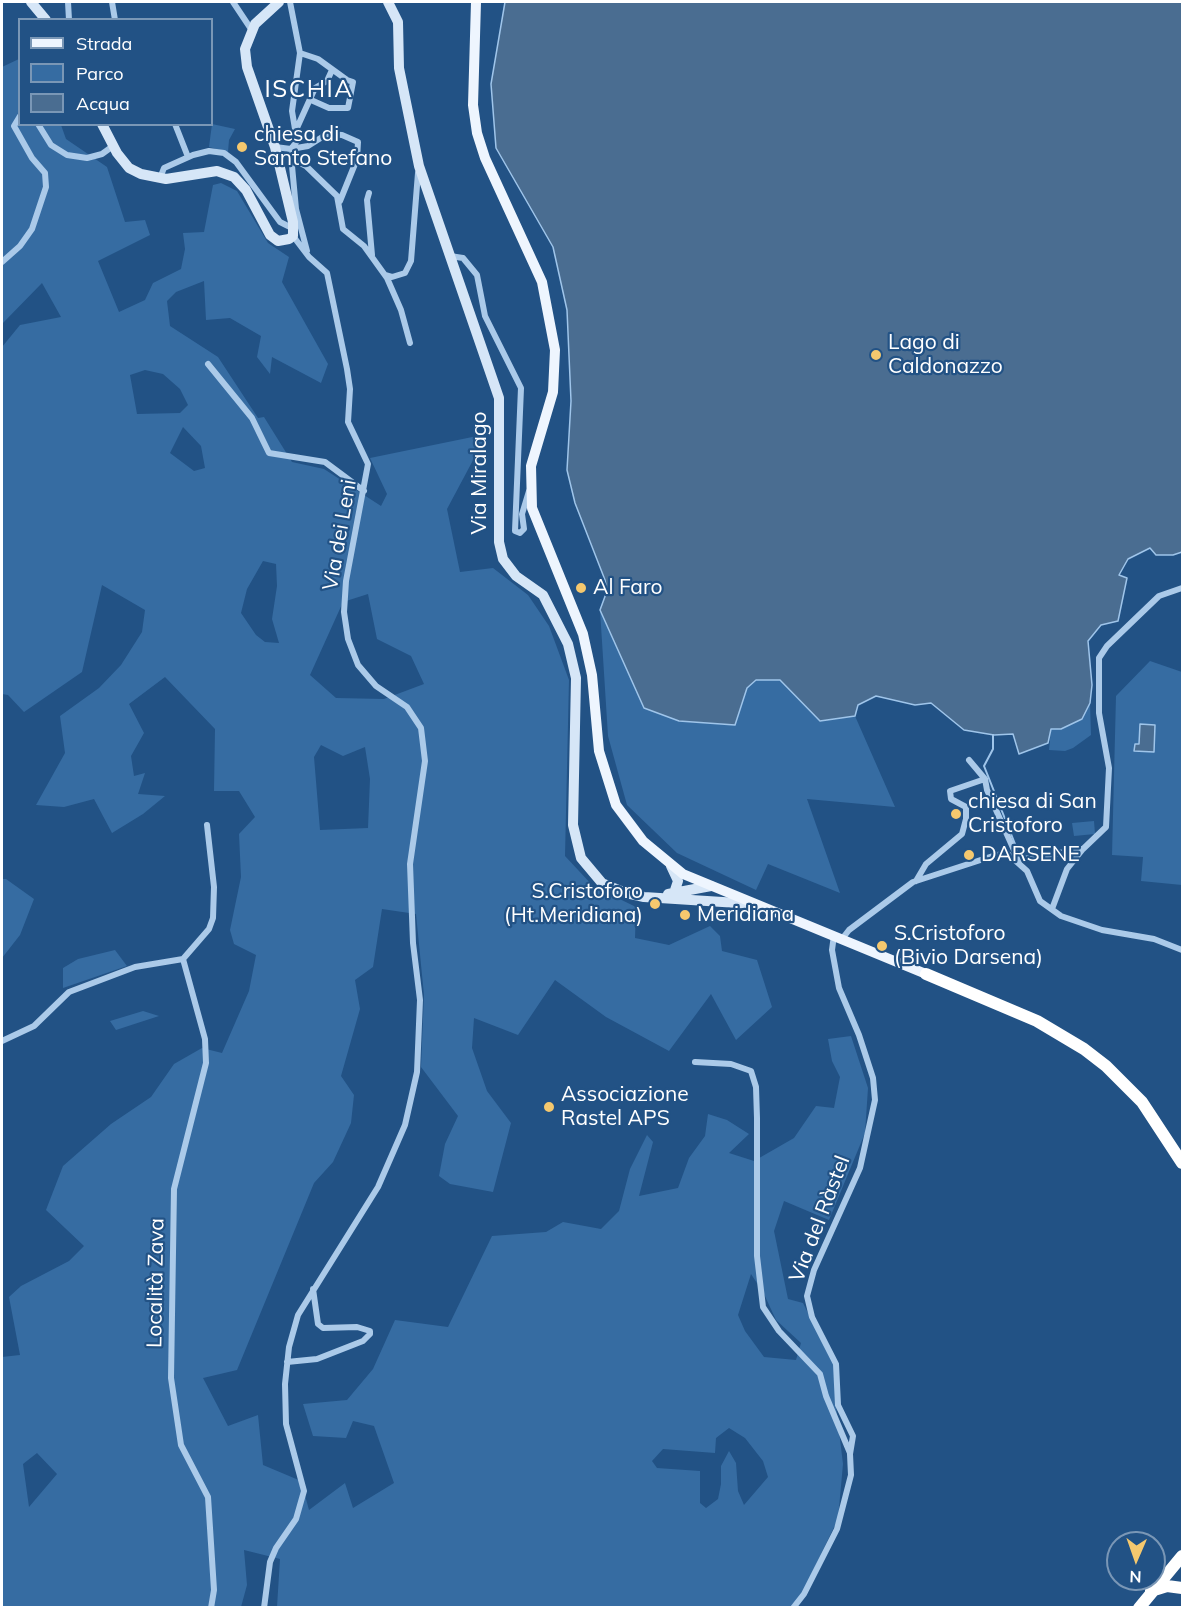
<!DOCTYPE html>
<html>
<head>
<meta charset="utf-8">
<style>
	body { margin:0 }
	#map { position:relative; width:1184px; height:1609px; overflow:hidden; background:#225285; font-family:Mulish,sans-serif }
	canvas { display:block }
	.frame { position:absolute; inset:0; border:3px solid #fff; pointer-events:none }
	.legend { position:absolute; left:18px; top:18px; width:195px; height:108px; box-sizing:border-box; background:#225285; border:2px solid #7a97b6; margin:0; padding:8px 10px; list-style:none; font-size:18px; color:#fff }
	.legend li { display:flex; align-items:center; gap:12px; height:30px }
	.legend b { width:30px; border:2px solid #7a97b6 }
	.north { position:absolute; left:1106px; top:1531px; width:60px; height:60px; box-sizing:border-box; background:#225285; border:2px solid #7a97b6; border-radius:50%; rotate:182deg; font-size:16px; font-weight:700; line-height:24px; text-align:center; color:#fff }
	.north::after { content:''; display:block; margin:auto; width:21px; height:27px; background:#f5c86e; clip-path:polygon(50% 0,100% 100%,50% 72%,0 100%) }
</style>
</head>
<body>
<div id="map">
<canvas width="1184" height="1609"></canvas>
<div class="frame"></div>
<ul class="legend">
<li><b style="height:8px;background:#eef5fe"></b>Strada</li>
<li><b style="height:16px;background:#366ca2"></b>Parco</li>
<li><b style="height:16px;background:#4a6d91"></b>Acqua</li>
</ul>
<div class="north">N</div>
</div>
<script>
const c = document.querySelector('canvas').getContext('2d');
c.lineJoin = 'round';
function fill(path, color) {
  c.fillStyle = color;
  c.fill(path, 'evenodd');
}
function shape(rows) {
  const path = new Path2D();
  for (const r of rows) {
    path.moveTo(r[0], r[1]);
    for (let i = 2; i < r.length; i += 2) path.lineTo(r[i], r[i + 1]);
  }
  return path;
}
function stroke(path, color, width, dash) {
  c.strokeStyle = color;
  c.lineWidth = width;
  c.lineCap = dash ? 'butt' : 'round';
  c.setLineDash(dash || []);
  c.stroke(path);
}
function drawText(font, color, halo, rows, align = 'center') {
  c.font = font + ' Mulish,sans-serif';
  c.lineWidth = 4.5;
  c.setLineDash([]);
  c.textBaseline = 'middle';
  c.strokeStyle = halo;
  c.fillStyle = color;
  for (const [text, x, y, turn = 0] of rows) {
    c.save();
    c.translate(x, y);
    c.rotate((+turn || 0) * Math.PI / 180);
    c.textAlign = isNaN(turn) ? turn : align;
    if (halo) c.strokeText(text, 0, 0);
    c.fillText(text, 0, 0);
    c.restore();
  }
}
const green = shape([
	[19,59,20,124,61,125,66,139,107,167,125,222,145,220,150,235,98,261,119,312,145,300,153,283,181,269,185,249,183,233,204,232,213,185,221,183,237,191,268,243,289,257,282,282,328,364,321,383,272,357,270,374,257,357,261,336,230,318,206,320,204,281,176,292,167,301,170,326,218,357,258,418,264,417,292,462,324,469,381,506,387,494,370,458,487,434,447,509,460,572,493,568,528,595,549,626,569,680,565,856,593,886,636,907,635,938,669,945,710,926,720,936,722,951,757,960,772,1007,736,1040,711,994,669,1051,606,1017,555,980,518,1035,474,1018,472,1048,487,1091,511,1123,493,1192,450,1184,439,1176,445,1144,458,1116,421,1067,424,995,416,914,382,909,373,967,355,980,360,1009,341,1076,354,1095,351,1123,333,1162,314,1183,237,1370,203,1378,228,1426,258,1415,263,1465,301,1481,309,1510,345,1483,353,1508,394,1483,374,1426,353,1421,346,1438,313,1436,303,1404,347,1400,373,1369,395,1320,448,1327,492,1236,546,1232,563,1222,601,1229,619,1211,630,1169,647,1135,653,1142,639,1196,678,1188,689,1158,705,1136,708,1114,727,1120,749,1134,729,1153,754,1161,794,1138,816,1106,834,1108,840,1077,832,1061,828,1039,851,1036,868,1088,865,1133,829,1220,784,1201,774,1231,788,1299,803,1303,836,1369,835,1398,843,1464,838,1519,798,1601,789,1607,277,1607,280,1559,244,1550,247,1585,241,1607,2,1607,2,1357,20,1355,9,1297,21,1286,69,1261,84,1246,46,1210,63,1166,111,1124,151,1097,174,1064,202,1048,222,1053,249,991,256,955,234,944,230,930,241,877,239,834,255,817,239,791,214,791,215,729,165,677,129,704,144,733,131,756,134,776,145,773,138,794,165,796,143,814,112,833,94,799,64,807,36,805,65,753,60,716,99,688,121,665,142,632,145,610,102,585,82,672,24,712,8,695,2,694,2,347,20,325,61,317,42,283,2,324,2,67],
	[145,370,163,374,180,389,188,405,180,413,137,414,130,375],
	[183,427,201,446,205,468,194,471,170,453],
	[263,561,276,564,277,586,272,619,279,643,265,642,256,635,241,613,247,589],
	[368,594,377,639,411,656,424,684,384,699,336,698,310,675,343,602],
	[321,745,343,756,365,747,370,779,368,828,320,830,314,757],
	[751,1274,764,1294,776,1320,801,1343,796,1360,764,1357,745,1331,738,1315],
	[729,1428,745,1438,763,1461,768,1477,744,1505,738,1491,736,1463,729,1451,721,1466,721,1484,718,1499,706,1508,700,1503,700,1471,657,1468,652,1461,663,1449,715,1453,716,1438],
	[37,1453,57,1474,29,1507,23,1464],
	[212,124,235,129,229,140,228,152,209,147],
	[600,610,645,708,679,721,735,725,747,688,756,680,780,680,820,721,855,716,895,807,807,799,840,893,768,864,756,890,677,853,627,805,608,736],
	[1150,661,1182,672,1182,885,1141,881,1143,857,1112,855,1116,696],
	[1090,703,1091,735,1073,748,1065,751,1049,750,1051,729,1082,719],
	[1094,821,1095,834,1074,836,1072,823],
	[2,879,6,879,34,899,20,935,2,958],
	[115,950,127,966,63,988,63,968,78,959],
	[143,1011,159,1016,116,1030,110,1021]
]);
const water = shape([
	[505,2,1182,2,1182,552,1173,555,1156,555,1150,548,1128,559,1119,575,1127,578,1118,621,1101,625,1088,641,1092,685,1090,703,1082,719,1061,729,1051,729,1048,743,1019,754,1013,734,994,735,964,730,931,703,915,705,876,696,858,705,855,716,820,721,780,680,756,680,747,688,735,725,679,721,644,708,600,610,607,591,605,580,575,503,567,470,571,401,567,310,553,247,496,148,491,84,505,2],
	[1140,724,1155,725,1154,752,1134,751,1135,744,1139,744,1140,724]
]);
const stream = shape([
	[993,735,993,749,984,766,1017,849]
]);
const street = shape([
	[68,2,69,20],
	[112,2,115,20],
	[233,2,251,29],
	[300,53,318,59,347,80,353,82,348,108,329,108,311,100],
	[38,124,51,145,67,155,87,158,102,154,113,146],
	[175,124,188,157],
	[296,130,315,88,327,81,332,70],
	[275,147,291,149,297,141,292,111,300,53,290,2],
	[291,149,296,161,306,166,337,196,343,229,364,246,387,278,401,310,410,343],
	[291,149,308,146,327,134,342,135,358,142,357,159,340,201],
	[291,155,296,209,307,251],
	[160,178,164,168,193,155,209,151,224,153,236,162,280,222,294,229],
	[369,193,367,200,372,255],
	[450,256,463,258,477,275,485,316,521,388,515,531,520,533,524,529,522,514,529,491],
	[2,262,20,246,32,229,46,187,45,173,32,158,14,126,20,116],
	[385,275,392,277,405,273,411,261,418,173],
	[208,364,252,418,269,453,325,462,364,491],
	[969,760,985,779],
	[985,779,987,790,1018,859],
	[1018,860,1082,849],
	[916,881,926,864,962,834,966,819,966,807,951,799,950,791,985,779],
	[1052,909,1067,869,1083,849,1106,827,1109,768,1099,713,1099,658,1107,646,1159,596,1182,588],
	[842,939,849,930,913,882,996,855,1008,854,1027,871,1040,901,1061,916,1102,930,1154,939,1182,950],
	[183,959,209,929,213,918,214,887,207,825],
	[2,1041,34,1026,69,992,135,967,183,959,205,1039,206,1063,174,1189,171,1378,181,1445,208,1497,214,1590,211,1608],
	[695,1062,731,1064,751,1071,756,1087,757,1118,757,1256,763,1307,779,1331,820,1374,826,1396,850,1453],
	[287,1362,317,1359,363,1341,370,1334,370,1331,357,1327,323,1328,318,1324,313,1289],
	[264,1608,270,1562,276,1548,296,1519,304,1491,286,1424,285,1384,289,1347,298,1315,378,1187,405,1125,417,1072,420,1000,413,943,410,864,425,761,421,728,407,707,376,686,358,665,348,639,344,612,346,581,368,464,348,422,350,389,347,369,327,273,309,257,293,236],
	[793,1608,804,1594,837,1529,851,1475,850,1454,853,1436,838,1405,836,1364,812,1317,807,1296,814,1270,860,1168,875,1100,873,1078,859,1035,839,988,832,950,834,935]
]);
const secondary = shape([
	[31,2,46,20],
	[388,2,398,22,399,68,419,166,499,398,499,542,503,559,516,576,543,595,568,644,576,678,573,825,581,858,602,883,626,893,644,897,754,904],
	[102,124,117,153,129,168,141,174,166,179,217,171,234,177,246,190,270,235,278,241,289,239,293,236,293,222,275,147,247,67,245,49,255,24,279,2],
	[671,866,678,881,674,893],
	[668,894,711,886]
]);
const primary = shape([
	[476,2,473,105,477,133,485,158,542,282,555,350,553,392,531,466,532,508,583,634,592,675,599,751,616,805,643,841,683,874,926,974]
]);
const highway = shape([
	[926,974,1037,1021,1084,1049,1106,1066,1142,1102,1182,1163],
	[1151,1591,1167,1586,1182,1588],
	[1139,1608,1182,1556]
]);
const markers = [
	[242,147,6,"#f5c86e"],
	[876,355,6,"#f5c86e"],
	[581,588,6,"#f5c86e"],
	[956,814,6,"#f5c86e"],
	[969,855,6,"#f5c86e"],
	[655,904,6,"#f5c86e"],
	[685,915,6,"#f5c86e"],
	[882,946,6,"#f5c86e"],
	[549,1107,6,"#f5c86e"]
];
const poiNames = [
	["chiesa di",254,135],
	["Santo Stefano",254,159],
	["Lago di",888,343],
	["Caldonazzo",888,367],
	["Al Faro",593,588],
	["chiesa di San",968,802],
	["Cristoforo",968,826],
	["DARSENE",981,855],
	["S.Cristoforo",643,892,"right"],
	["(Ht.Meridiana)",643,916,"right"],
	["Meridiana",697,915],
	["S.Cristoforo",894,934],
	["(Bivio Darsena)",894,958],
	["Associazione",561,1095],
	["Rastel APS",561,1119]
];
const streetNames = [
	["Via Miralago",480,473,-90],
	["Via dei Leni",340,535,-80],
	["Via del Ràstel",820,1219,-69],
	["Località Zava",156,1283,-89]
];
const quarterNames = [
	["ISCHIA",309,90]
];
fill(green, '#366ca2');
fill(water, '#4a6d91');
stroke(water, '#9fc5ea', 1.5);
stroke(stream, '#9fc5ea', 2);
stroke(street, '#abcae9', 6);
stroke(secondary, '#d6e6f7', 10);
stroke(primary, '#eef5fe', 10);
stroke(highway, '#fff', 12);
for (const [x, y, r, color] of markers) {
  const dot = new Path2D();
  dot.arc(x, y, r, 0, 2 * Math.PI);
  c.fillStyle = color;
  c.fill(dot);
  stroke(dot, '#225285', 2);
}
drawText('21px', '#fff', '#225285', poiNames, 'left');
drawText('21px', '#fff', '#225285', streetNames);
c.letterSpacing = '1.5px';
drawText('24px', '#fff', '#225285', quarterNames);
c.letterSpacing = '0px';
</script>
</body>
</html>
